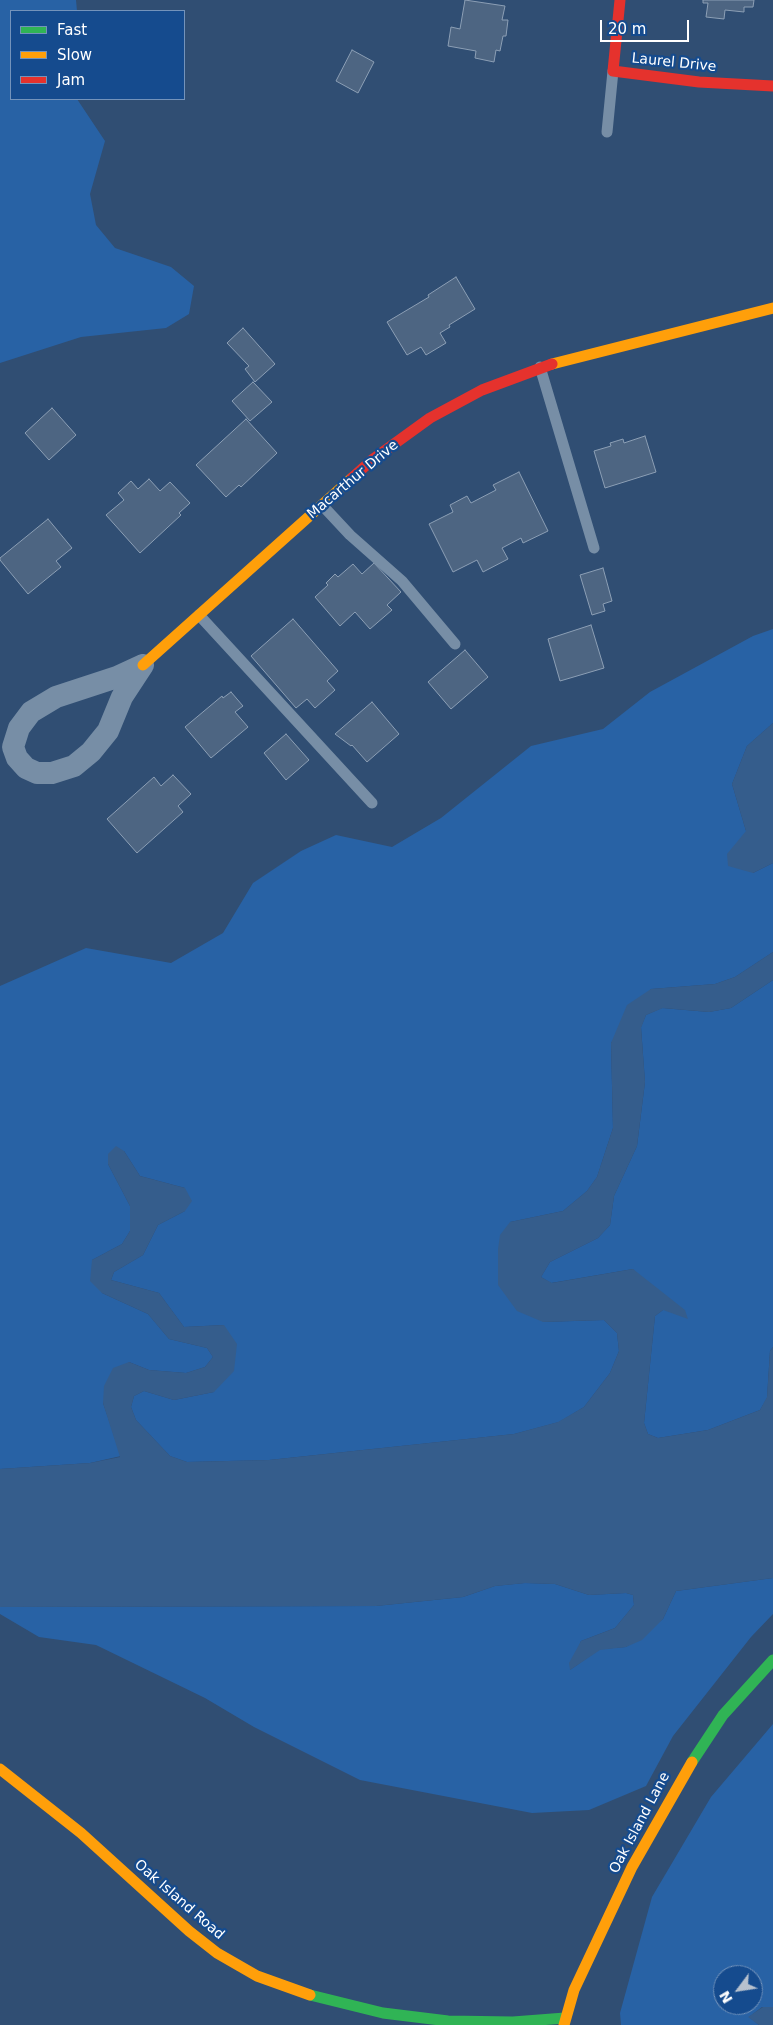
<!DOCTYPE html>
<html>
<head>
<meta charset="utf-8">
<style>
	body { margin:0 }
	#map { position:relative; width:773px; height:2025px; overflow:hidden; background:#304e73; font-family:"DejaVu Sans",sans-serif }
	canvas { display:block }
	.legend { position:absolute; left:10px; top:10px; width:175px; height:90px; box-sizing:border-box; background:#154b8e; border:1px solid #7393bb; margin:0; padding:6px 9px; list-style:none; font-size:15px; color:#fff }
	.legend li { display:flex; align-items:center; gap:10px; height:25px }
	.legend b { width:25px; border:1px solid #7393bb }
	.north { position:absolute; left:713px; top:1965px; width:50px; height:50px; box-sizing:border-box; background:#154b8e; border:1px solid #7393bb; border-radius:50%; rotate:239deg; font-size:14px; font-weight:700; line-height:20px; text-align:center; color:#fff }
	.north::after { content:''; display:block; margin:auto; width:18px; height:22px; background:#b7c1ce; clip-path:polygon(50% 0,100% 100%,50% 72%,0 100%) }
	.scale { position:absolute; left:600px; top:20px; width:89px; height:22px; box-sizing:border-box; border:2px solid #fff; border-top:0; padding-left:6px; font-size:15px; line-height:18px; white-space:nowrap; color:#fff; -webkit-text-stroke:4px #154b8e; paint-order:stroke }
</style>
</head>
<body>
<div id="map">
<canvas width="773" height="2025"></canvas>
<ul class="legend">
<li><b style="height:6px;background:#30b455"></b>Fast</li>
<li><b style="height:6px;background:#ff9f0a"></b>Slow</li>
<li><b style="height:6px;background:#e5322d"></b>Jam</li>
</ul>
<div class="north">N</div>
<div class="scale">20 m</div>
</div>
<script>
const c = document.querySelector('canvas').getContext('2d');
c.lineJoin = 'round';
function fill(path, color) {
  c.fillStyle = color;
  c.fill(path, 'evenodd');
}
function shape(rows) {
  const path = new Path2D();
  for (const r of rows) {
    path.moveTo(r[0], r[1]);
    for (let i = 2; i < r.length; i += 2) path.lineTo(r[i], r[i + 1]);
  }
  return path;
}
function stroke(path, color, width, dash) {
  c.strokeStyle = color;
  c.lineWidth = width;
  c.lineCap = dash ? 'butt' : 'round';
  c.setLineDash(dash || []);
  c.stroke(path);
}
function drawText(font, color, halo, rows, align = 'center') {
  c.font = font + ' "DejaVu Sans",sans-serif';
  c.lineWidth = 4.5;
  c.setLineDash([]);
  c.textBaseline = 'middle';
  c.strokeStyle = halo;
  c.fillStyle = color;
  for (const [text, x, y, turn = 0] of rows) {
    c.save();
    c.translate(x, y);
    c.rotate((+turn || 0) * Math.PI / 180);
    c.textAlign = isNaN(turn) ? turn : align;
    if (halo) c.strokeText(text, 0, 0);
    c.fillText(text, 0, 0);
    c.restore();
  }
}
const green = shape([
	[0,0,76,0,77,11,11,11,11,99,77,99,105,141,90,194,96,225,115,248,171,267,194,286,189,314,166,328,81,337,0,363],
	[773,629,773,723,747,746,732,784,746,831,753,873,773,863,773,952,735,977,715,984,651,989,611,1043,613,1128,597,1177,587,1191,563,1211,510,1222,543,1322,604,1320,617,1333,619,1351,610,1373,584,1407,559,1422,514,1434,269,1460,187,1462,170,1456,136,1420,131,1407,134,1396,144,1391,174,1400,214,1392,224,1325,184,1327,159,1293,111,1280,114,1272,143,1255,158,1225,185,1211,185,1188,140,1176,124,1151,108,1164,130,1206,130,1231,122,1244,92,1260,102,1293,148,1314,169,1339,207,1348,213,1357,205,1367,186,1373,149,1370,129,1362,103,1403,121,1456,90,1463,0,1469,0,986,86,948,171,963,223,933,253,883,301,851,336,835,392,847,441,818,531,746,603,729,650,692,753,636],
	[773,980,773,1347,770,1351,767,1398,760,1410,708,1430,658,1438,648,1434,644,1423,655,1316,663,1310,633,1269,551,1283,541,1277,550,1262,598,1238,610,1225,614,1196,637,1146,645,1082,641,1027,646,1015,662,1008,709,1012,731,1008],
	[773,1578,773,1614,751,1637,673,1736,646,1786,589,1810,532,1813,360,1780,254,1727,205,1698,96,1645,39,1637,0,1614,0,1607,376,1606,463,1597,495,1586,525,1583,555,1584,589,1595,626,1593,633,1595,634,1605,615,1628,581,1641,570,1670,600,1649,626,1647,663,1619,676,1591],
	[773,1724,773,2007,762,2007,749,2017,759,2025,621,2025,620,2013,652,1897,711,1797],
	[723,1975,753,1975,753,2005,723,2005]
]);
const water = shape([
	[773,723,773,863,753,873,728,866,727,854,746,831,732,784,747,746],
	[773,952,773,980,731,1008,709,1012,663,1008,646,1015,641,1028,645,1082,637,1146,614,1196,610,1225,598,1238,550,1262,541,1277,552,1283,633,1269,685,1310,688,1319,663,1310,655,1316,644,1423,648,1434,658,1438,708,1430,760,1410,767,1397,770,1351,773,1347,773,1578,676,1591,663,1619,642,1640,626,1647,600,1650,570,1670,569,1663,581,1641,615,1628,634,1605,633,1595,626,1593,589,1595,555,1584,525,1583,495,1586,463,1597,376,1606,0,1607,0,1469,90,1463,120,1457,103,1403,104,1386,113,1368,129,1362,149,1370,186,1373,205,1367,213,1357,207,1348,169,1339,148,1314,102,1293,90,1281,92,1260,122,1244,130,1231,130,1206,108,1164,108,1154,116,1146,124,1151,140,1176,185,1188,192,1201,185,1211,158,1225,143,1255,114,1272,111,1280,159,1293,184,1327,224,1325,237,1344,234,1371,214,1392,174,1400,144,1391,134,1396,131,1407,136,1420,170,1456,187,1462,269,1460,514,1434,558,1422,584,1407,610,1373,619,1351,617,1333,604,1320,543,1322,517,1311,498,1285,498,1249,500,1235,510,1222,563,1211,587,1191,597,1177,613,1128,611,1043,627,1005,651,989,715,984,735,977],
	[763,2007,773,2007,773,2025,759,2025,748,2017]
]);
const building = shape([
	[465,0,505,6,502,20,508,20,506,36,503,36,500,51,496,50,494,62,475,58,476,51,448,46,451,27,460,29,465,0],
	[703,0,754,0,753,7,744,7,744,12,725,10,724,19,706,17,708,3,703,3,703,0],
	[352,50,374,62,358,93,336,81,352,50],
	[456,277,475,309,449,325,450,327,440,333,446,343,426,355,421,347,407,355,387,322,429,297,428,295,456,277],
	[243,328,275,364,255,382,245,369,249,366,227,343,243,328],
	[253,382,272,402,250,421,232,401,253,382],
	[52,408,76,435,49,460,25,433,52,408],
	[246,419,277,453,241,487,239,485,226,497,196,465,246,419],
	[645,436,656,472,605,488,594,451,611,446,610,443,623,439,624,443,645,436],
	[519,472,548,531,523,543,521,538,502,548,508,559,483,572,477,560,453,572,429,524,453,512,450,505,467,496,471,503,496,490,493,485,519,472],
	[149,479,160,491,170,482,190,503,179,513,181,515,140,553,106,515,124,500,118,493,131,481,138,489,149,479],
	[48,519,72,548,56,561,61,567,28,594,0,560,0,558,48,519],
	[374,563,401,592,387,605,392,610,370,629,355,612,340,626,315,597,328,585,326,583,335,574,338,577,353,564,362,574,374,563],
	[603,568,612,601,603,604,605,611,592,615,580,575,603,568],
	[293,619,338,671,327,681,335,690,315,708,307,699,296,708,251,656,293,619],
	[591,625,604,668,560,681,548,639,591,625],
	[465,650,488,677,451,709,428,682,465,650],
	[231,692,243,706,235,712,248,727,211,758,185,727,222,696,223,698,231,692],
	[372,702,399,734,367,762,352,745,351,746,335,734,372,702],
	[286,734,309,760,286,780,264,753,286,734],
	[173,775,191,794,178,806,183,812,137,853,107,819,154,777,161,786,173,775]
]);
const lane = shape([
	[607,132,613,71],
	[540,367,594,548],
	[322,505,350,535,402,581,455,644],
	[199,615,372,803]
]);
const street = shape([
	[143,665,122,697,108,731,91,752,74,766,52,773,37,773,26,768,17,758,13,747,19,728,31,712,56,697,117,677,143,665]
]);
const fast = shape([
	[692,1762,723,1715,773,1660],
	[310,1995,383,2013,448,2021,513,2022,565,2018]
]);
const slow = shape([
	[552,364,773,308],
	[143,665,352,478],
	[0,1769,81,1833,189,1931,217,1953,257,1976,310,1995],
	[564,2025,574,1990,632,1867,692,1762]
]);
const jam = shape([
	[620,0,613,71,699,82,773,86],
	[352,478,372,460,430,418,482,390,552,364]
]);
const streetNames = [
	["Laurel Drive",674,63,6],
	["Macarthur Drive",353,480,-40],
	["Oak Island Lane",640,1823,-62],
	["Oak Island Road",179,1900,41]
];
fill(green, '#2862a5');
fill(water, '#355d8c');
fill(building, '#4d6582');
stroke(building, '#8c9fb5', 1);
stroke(lane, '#778ea6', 11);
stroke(street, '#778ea6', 22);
stroke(fast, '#30b455', 11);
stroke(slow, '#ff9f0a', 11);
stroke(jam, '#e5322d', 11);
drawText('14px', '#fff', '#154b8e', streetNames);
</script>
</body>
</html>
